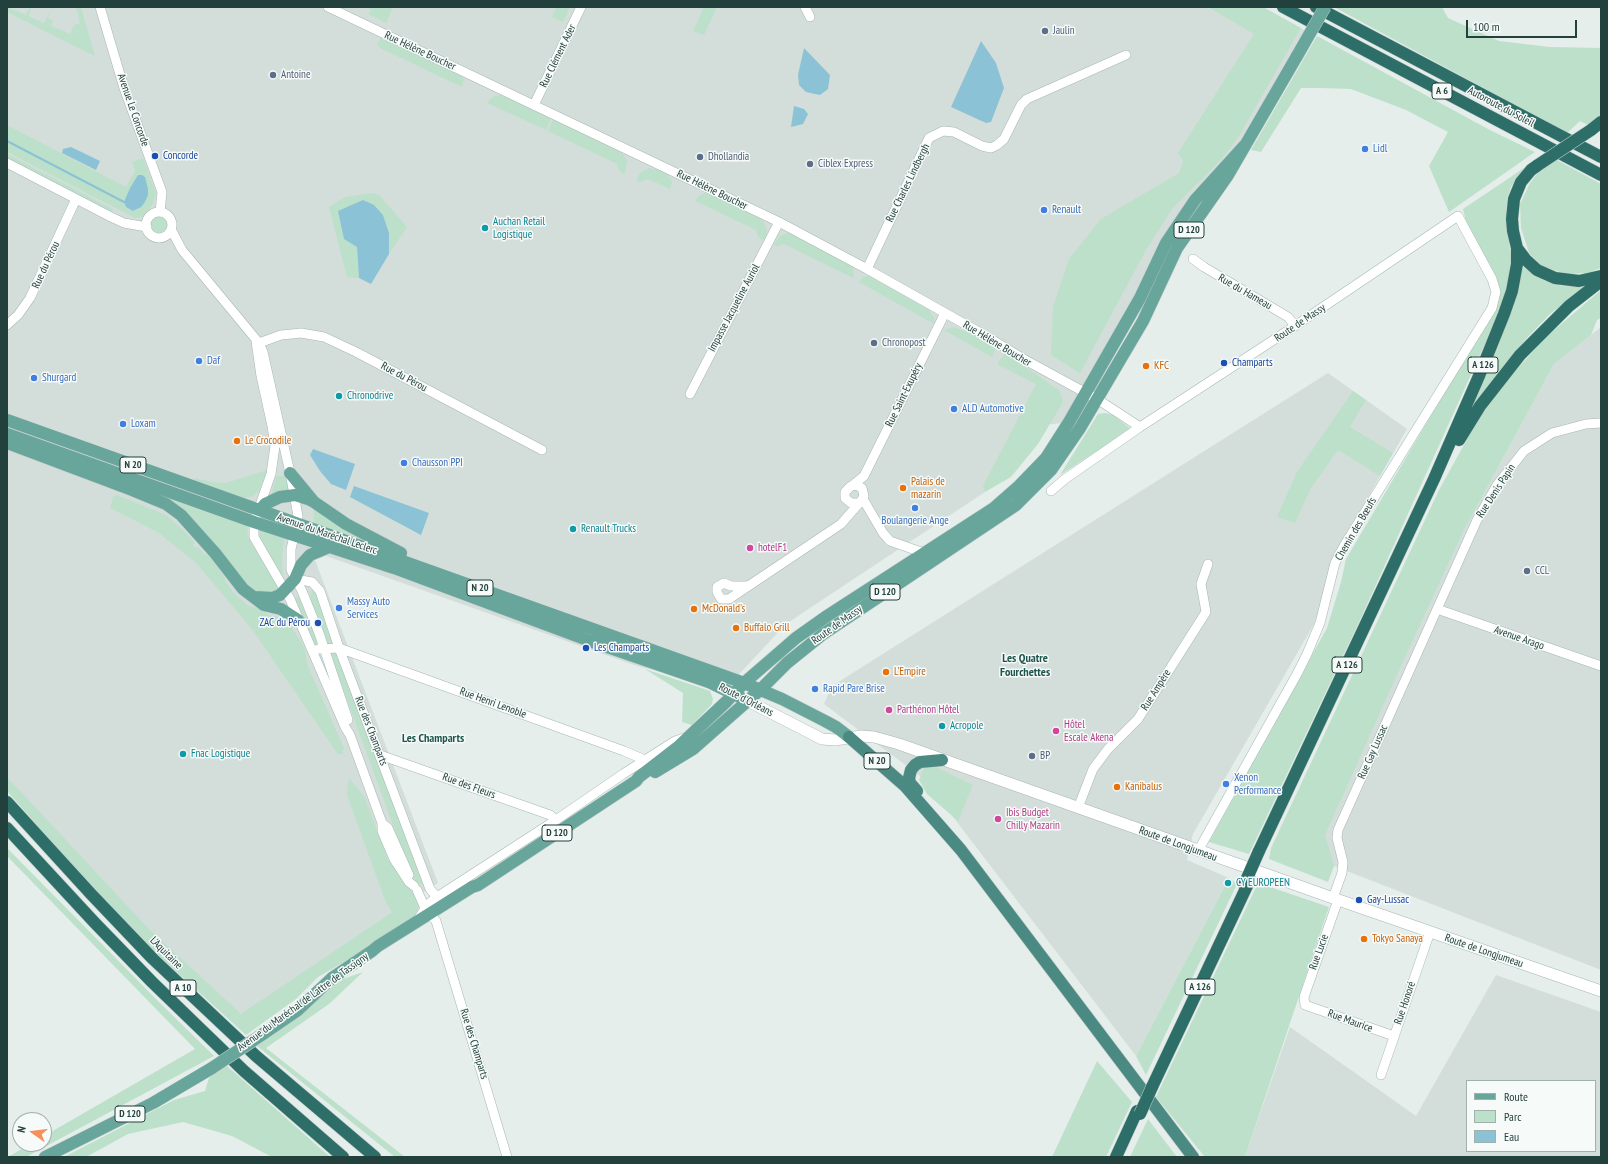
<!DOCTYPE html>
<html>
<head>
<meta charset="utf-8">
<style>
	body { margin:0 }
	#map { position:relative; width:1608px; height:1164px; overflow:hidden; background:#e5eeeb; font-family:"PT Sans Narrow",sans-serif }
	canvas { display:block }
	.frame { position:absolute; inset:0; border:8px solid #23413c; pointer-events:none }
	.legend { position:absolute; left:1466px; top:1080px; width:130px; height:72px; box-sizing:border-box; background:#f6faf9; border:1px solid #a2b0ad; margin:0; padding:5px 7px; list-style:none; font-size:12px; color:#23413c }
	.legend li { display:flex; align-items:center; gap:8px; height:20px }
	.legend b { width:20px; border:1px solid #a2b0ad }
	.north { position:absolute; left:12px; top:1112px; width:40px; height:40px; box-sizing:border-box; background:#f6faf9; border:1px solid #a2b0ad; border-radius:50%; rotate:284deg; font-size:11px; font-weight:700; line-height:16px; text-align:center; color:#23413c }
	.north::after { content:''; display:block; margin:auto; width:14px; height:18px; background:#f7905a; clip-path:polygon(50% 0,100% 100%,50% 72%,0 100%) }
	.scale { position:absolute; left:1466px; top:20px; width:111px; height:18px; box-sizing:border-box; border:2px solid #23413c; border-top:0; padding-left:5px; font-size:12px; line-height:14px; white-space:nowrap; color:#23413c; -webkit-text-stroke:3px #f6faf9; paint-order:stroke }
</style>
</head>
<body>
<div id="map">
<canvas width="1608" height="1164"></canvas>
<div class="frame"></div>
<ul class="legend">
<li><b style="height:5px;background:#68a69c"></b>Route</li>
<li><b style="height:11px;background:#bde0ca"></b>Parc</li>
<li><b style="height:11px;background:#8bc2d5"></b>Eau</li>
</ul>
<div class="north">N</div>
<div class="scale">100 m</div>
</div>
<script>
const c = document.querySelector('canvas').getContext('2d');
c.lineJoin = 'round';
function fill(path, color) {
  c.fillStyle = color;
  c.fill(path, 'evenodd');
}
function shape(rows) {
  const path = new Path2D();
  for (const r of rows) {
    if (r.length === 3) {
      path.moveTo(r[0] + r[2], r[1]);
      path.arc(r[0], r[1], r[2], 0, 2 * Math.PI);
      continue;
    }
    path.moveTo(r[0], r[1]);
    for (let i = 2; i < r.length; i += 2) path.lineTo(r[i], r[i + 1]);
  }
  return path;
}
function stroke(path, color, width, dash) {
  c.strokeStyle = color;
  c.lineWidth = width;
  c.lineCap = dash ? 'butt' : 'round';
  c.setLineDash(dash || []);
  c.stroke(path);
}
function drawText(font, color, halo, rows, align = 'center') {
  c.font = font + ' "PT Sans Narrow",sans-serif';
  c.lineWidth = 3;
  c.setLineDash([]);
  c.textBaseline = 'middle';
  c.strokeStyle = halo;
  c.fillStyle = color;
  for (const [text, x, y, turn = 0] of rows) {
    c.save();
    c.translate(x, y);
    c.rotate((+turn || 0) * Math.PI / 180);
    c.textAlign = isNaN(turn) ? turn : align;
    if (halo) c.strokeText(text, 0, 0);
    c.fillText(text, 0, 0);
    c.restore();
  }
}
const built = shape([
	[7,7,1263,7,1311,34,1245,145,1195,200,1069,422,1028,427,1002,469,985,492,786,624,726,688,637,666,326,556,315,560,438,883,392,912,235,1019,214,992,73,856,7,777],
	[1601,327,1601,970,1334,866,1290,851,1554,364],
	[1328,373,1407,429,1339,548,1314,624,1193,834,1187,860,1229,878,1136,1056,924,779,824,704,832,686],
	[1496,975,1601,1012,1601,1157,1245,1157,1290,1027,1416,1116],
	[1467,1081,1595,1081,1595,1151,1467,1151]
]);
const green = shape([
	[7,7,10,7,10,8,26,15,30,7,32,7,28,16,44,23,53,7,48,18,53,21,51,26,70,34,74,25,80,23,76,7,81,7,95,56,7,12],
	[367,7,393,7,386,23,369,14,371,10],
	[556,7,570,7,563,22,552,17],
	[704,7,717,7,704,35,693,31],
	[1208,7,1263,7,1301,28,1239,136,1222,159,1172,209,1146,250,1080,373,1051,355,1053,307,1069,259,1101,219,1179,173,1183,161,1178,153,1254,34],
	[1334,7,1442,7,1448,18,1499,41,1550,47,1601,48,1601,116,1588,125,1580,121,1567,133],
	[1317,36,1488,129,1535,152,1449,212,1429,166,1448,132,1406,110,1351,89,1320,88,1301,88,1261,152,1251,150],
	[381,37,460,75,464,79,462,87,382,49,377,46],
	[501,95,551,118,546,130,487,103,494,96],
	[553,119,622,153,627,160,625,174,620,172,617,164,548,131],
	[7,125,126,187,135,171,132,162,143,158,156,193,153,204,142,217,135,218,7,152],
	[138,175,137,209,133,211,126,207,124,202,130,188],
	[7,154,113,209,112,212,7,158],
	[1555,159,1601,184,1601,268,1587,273,1566,274,1542,266,1529,253,1521,228,1520,204,1530,183,1540,170],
	[1527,166,1511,187,1507,199,1506,223,1511,255,1512,271,1507,295,1360,620,1249,854,1209,842,1327,628,1341,582,1346,559,1497,304,1501,292,1492,271,1466,222,1463,209],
	[649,168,663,171,669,176,672,182,670,189,648,179,640,182,636,180,641,172],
	[373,193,379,195,407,227,389,254,389,233,383,215,357,247,359,278,347,277,329,207,345,197],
	[704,193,712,195,762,219,767,230,765,241,759,238,756,230,695,201,700,195],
	[159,225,9],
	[788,233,797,235,853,267,854,274,853,278,784,244,777,246,773,245,780,236],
	[1523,267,1543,280,1562,286,1584,287,1550,314,1525,340,1467,415,1520,280],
	[868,275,928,309,934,318,934,324,859,282,862,278],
	[1601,290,1601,318,1597,320,1591,335,1554,364,1463,532,1405,657,1325,835,1334,866,1328,882,1269,859,1271,848,1439,490,1475,425,1500,388,1545,338],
	[953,327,964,331,965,329,994,346,995,350,992,357,944,330],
	[1005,353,1060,391,1063,402,1038,444,1011,477,985,492,983,486,1036,384,997,364],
	[1353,391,1366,400,1350,427,1393,453,1380,476,1338,450,1311,488,1295,523,1277,517,1297,472],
	[1106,413,1113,415,1131,429,1060,475,1098,414],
	[267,470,259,491,253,496,245,498,193,481,195,478,212,482,226,483],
	[276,476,285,476,289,491,271,496],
	[161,493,247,525,248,535,251,543,279,588,272,592,260,592,249,587,196,523,186,512,159,497],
	[117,495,166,515,181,528,195,543,193,545,196,548,198,547,204,554,209,555,226,579,224,579,233,592,247,605,265,611,268,615,279,617,292,628,305,648,307,664,344,748,342,755,337,753,252,629,197,564,159,533,110,508,113,497],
	[313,508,358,536,358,537,357,539,315,526],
	[257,528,284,537,282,562,283,576,258,537],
	[313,587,317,590,334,642,332,645,328,644,310,597],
	[299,597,308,621,316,631,319,645,314,643,304,626,295,598],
	[330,653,336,653,339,655,424,887,420,883,418,884,409,869],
	[645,669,710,691,713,699,712,704,692,725,682,722,683,693],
	[926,766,938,768,973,785,958,821,927,794,919,780,922,772],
	[7,777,147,927,241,1014,392,912,385,900,347,795,349,778,365,798,388,860,416,897,419,907,416,915,370,947,318,977,296,999,246,1035,157,954,79,873,7,791],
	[7,848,158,1001,214,1056,26,1157,8,1157,30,1144,44,1144,44,1136,195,1049,7,856],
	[1229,878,1237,884,1146,1075,1136,1056],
	[1258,883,1329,907,1245,1157,1205,1157,1156,1097],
	[363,972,329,1004,266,1048,405,1157,395,1157,257,1046,303,1013,340,980],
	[1097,1061,1132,1102,1106,1157,1052,1157],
	[227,1066,330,1157,272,1157,232,1136,183,1122,128,1134,86,1157,64,1157,174,1100,205,1091,209,1078,218,1069],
	[1148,1119,1177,1157,1130,1157]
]);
const water = shape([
	[981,41,996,63,1004,88,991,122,986,123,951,107],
	[804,48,830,75,828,89,820,95,806,92,799,85,798,75],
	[794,106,804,109,808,114,803,124,791,127],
	[71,147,100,161,96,170,62,153,63,149],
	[138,175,142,175,145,177,148,189,148,195,145,202,141,207,133,211,126,207,124,202,130,188],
	[363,200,374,205,383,215,389,233,389,254,371,284,359,278,357,247,344,239,338,211],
	[313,449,355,464,346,490,331,484,320,471,310,455],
	[354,486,429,513,421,535,350,497]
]);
const stream = shape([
	[7,141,124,202]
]);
const minor = shape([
	[100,7,124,88,162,192,160,212],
	[328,7,779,222,867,269,986,336,1027,361,1097,399,1140,427],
	[805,7,810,17],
	[534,105,581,7],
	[7,163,111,217,124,223,147,227],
	[159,225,13],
	[171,229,182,250,259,343,263,352,290,473,298,516,297,524,291,549,291,570,302,591,319,633,348,720],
	[1193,259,1204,267,1288,317,1295,326],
	[867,269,929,138,943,131,954,132,982,146,991,148,997,145,1004,139,1021,105,1027,99,1126,55],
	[7,325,18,315,30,298,76,199],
	[256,341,261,376,272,426,275,446,271,474,254,522,254,537,290,599,345,727,350,735,382,823,382,831,394,859,409,882,414,886],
	[259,343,281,335,292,334,301,333,324,337,356,352,542,450],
	[690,394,779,222],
	[853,485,864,476,945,313],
	[1051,491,1065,479,1140,427,1295,326,1458,216,1492,279,1496,292,1492,308,1344,546,1335,563,1320,623,1307,654,1297,674,1198,851],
	[863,499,883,533,890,541,924,553],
	[295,579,312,582,320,591,339,648,430,889,437,897],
	[747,586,731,586,724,583,717,587,717,592,721,599,729,599,841,524,861,501,864,496,862,488,856,485,851,486,845,492,845,498,851,503,859,503],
	[1437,609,1601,666],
	[318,649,339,648,624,751,645,760],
	[380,755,550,815,556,820],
	[1078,808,1093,769,1108,749,1138,719,1206,612,1201,584,1208,564],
	[382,823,388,828,409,875],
	[417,890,425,908,436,921,507,1157],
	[1333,898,1342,873,1343,862,1337,838,1338,830,1477,520,1497,485,1524,451,1552,433,1586,424,1601,423],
	[1338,900,1304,997,1305,1005,1394,1036],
	[417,921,428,904,437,897,556,820,623,774,675,741,687,737],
	[1381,1075,1430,932]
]);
const tertiary = shape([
	[748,701,822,739,835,740,861,736,874,737,899,744,1350,904,1601,991]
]);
const primary = shape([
	[7,420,744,683,782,699,825,721,836,727,849,737],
	[7,434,254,522,394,568,590,641,709,682,740,697],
	[7,443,132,490,166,504,181,515,215,553,243,589,264,605,281,609,298,620],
	[290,473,314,502],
	[260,510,265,504,280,497,295,495,308,499,314,502,346,524,401,553],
	[255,597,272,598,280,595,295,579,301,565,310,555,329,547],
	[655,772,693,749,760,690,787,663,823,634,1016,505,1051,470,1080,428,1143,321,1177,248,1228,175,1297,56],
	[263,1034,298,1010,332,978,372,951,378,946,472,887,478,885,636,781,639,777,679,746,727,701,744,683,796,638,827,616,994,508,1019,486,1046,458,1069,422,1140,298,1166,243,1195,200,1245,145],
	[45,1157,153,1103,212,1068]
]);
const trunk = shape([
	[849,737,905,786,961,850,1193,1157],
	[917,791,910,783,909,778,911,770,915,765,920,762,942,760]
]);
const motorway = shape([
	[1283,7,1601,175],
	[1316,7,1601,157],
	[1591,130,1601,122],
	[1517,248,1526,260,1537,270,1555,278,1579,281,1601,276],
	[1459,440,1480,406,1520,355,1569,306,1601,281],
	[7,802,91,894,153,959,256,1056,375,1157],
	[7,828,94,922,152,982,244,1071,343,1157],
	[1259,851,1434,479,1479,376,1504,314,1512,291,1517,264,1517,248,1513,231,1512,219,1514,199,1521,182,1531,170,1538,165],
	[1152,1087,1247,886],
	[1116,1157,1137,1111]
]);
const primaryBridge = shape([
	[1297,56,1325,7],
	[212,1068,263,1034]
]);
const motorwayBridge = shape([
	[1538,165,1591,130],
	[1244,885,1259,851],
	[1140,1114,1152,1087]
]);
const markers = [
	[1045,31,4,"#5c6f8a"],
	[273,75,4,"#5c6f8a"],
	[1365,149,4,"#3f7fe0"],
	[155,156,4,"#1a4fb4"],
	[700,157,4,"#5c6f8a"],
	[810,164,4,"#5c6f8a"],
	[1044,210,4,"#3f7fe0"],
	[485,228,4,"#0f9aa8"],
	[874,343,4,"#5c6f8a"],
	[199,361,4,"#3f7fe0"],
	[1224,363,4,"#1a4fb4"],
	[1146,366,4,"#e8710a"],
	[34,378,4,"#3f7fe0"],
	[339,396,4,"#0f9aa8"],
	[954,409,4,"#3f7fe0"],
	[123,424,4,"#3f7fe0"],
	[237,441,4,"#e8710a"],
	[404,463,4,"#3f7fe0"],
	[903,488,4,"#e8710a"],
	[915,508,4,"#3f7fe0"],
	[573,529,4,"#0f9aa8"],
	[750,548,4,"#d1479c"],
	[1527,571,4,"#5c6f8a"],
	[339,608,4,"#3f7fe0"],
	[694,609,4,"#e8710a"],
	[318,623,4,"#1a4fb4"],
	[736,628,4,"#e8710a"],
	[586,648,4,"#1a4fb4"],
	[886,672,4,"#e8710a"],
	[815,689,4,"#3f7fe0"],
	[889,710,4,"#d1479c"],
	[942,726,4,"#0f9aa8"],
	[1056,731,4,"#d1479c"],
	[183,754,4,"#0f9aa8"],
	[1032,756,4,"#5c6f8a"],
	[1226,784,4,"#3f7fe0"],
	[1117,787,4,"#e8710a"],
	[998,819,4,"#d1479c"],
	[1228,883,4,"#0f9aa8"],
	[1359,900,4,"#1a4fb4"],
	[1364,939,4,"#e8710a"]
];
const shields = [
	[1442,91,20],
	[1189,230,30],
	[1483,365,30],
	[133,465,26],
	[480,588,26],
	[885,592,30],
	[1347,665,30],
	[877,761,26],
	[557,833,30],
	[1200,987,30],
	[183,988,26],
	[130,1114,30]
];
const shieldNames = [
	["A 6",1442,91],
	["D 120",1189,230],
	["A 126",1483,365],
	["N 20",133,465],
	["N 20",480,588],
	["D 120",885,592],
	["A 126",1347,665],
	["N 20",877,761],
	["D 120",557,833],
	["A 126",1200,987],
	["A 10",183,988],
	["D 120",130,1114]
];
const serviceNames = [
	["Jaulin",1053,31],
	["Antoine",281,75],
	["Dhollandia",708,157],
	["Ciblex Express",818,164],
	["Chronopost",882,343],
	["CCL",1535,571],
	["BP",1040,756]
];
const streetNames = [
	["Rue Hélène Boucher",420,51,25],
	["Rue Clément Ader",558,56,-64],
	["Autoroute du Soleil",1501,107,28],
	["Avenue Le Concorde",133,110,71],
	["Rue Charles Lindbergh",908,183,-64],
	["Rue Hélène Boucher",712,190,26],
	["Rue du Pérou",46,265,-65],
	["Rue du Hameau",1245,292,30],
	["Impasse Jacqueline Auriol",734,308,-62],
	["Route de Massy",1300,323,-34],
	["Rue Hélène Boucher",997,344,31],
	["Rue du Pérou",404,377,28],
	["Rue Saint-Exupéry",904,395,-64],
	["Rue Denis Papin",1496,491,-57],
	["Chemin des Bœufs",1356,529,-60],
	["Avenue du Maréchal Leclerc",327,534,19],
	["Route de Massy",837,625,-35],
	["Avenue Arago",1519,638,19],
	["Rue Ampère",1156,690,-58],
	["Route d'Orléans",746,700,27],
	["Rue Henri Lenoble",493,703,20],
	["Rue des Champarts",371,731,69],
	["Rue Gay Lussac",1373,752,-66],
	["Rue des Fleurs",469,786,20],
	["Route de Longjumeau",1178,844,20],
	["Route de Longjumeau",1484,951,19],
	["Rue Lucie",1319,952,-70],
	["L'Aquitaine",166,953,45],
	["Avenue du Maréchal de Lattre de Tassigny",303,1002,-36],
	["Rue Honoré",1405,1003,-71],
	["Rue Maurice",1350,1021,20],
	["Rue des Champarts",474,1044,73]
];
const shopNames = [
	["Lidl",1373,149],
	["Renault",1052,210],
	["Daf",207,361],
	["Shurgard",42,378],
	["ALD Automotive",962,409],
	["Loxam",131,424],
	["Chausson PPI",412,463],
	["Boulangerie Ange",915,521,"center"],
	["Massy Auto",347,602],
	["Services",347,615],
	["Rapid Pare Brise",823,689],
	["Xenon",1234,778],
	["Performance",1234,791]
];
const transitNames = [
	["Concorde",163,156],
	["Champarts",1232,363],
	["ZAC du Pérou",310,623,"right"],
	["Les Champarts",594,648],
	["Gay-Lussac",1367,900]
];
const cultureNames = [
	["Auchan Retail",493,222],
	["Logistique",493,235],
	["Chronodrive",347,396],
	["Renault Trucks",581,529],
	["Acropole",950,726],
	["Fnac Logistique",191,754],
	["CY EUROPEEN",1236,883]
];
const foodNames = [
	["KFC",1154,366],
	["Le Crocodile",245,441],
	["Palais de",911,482],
	["mazarin",911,495],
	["McDonald's",702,609],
	["Buffalo Grill",744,628],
	["L’Empire",894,672],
	["Kanibalus",1125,787],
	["Tokyo Sanaya",1372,939]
];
const hotelNames = [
	["hotelF1",758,548],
	["Parthénon Hôtel",897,710],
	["Hôtel",1064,725],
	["Escale Akena",1064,738],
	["Ibis Budget",1006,813],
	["Chilly Mazarin",1006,826]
];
const neighbourhoodNames = [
	["Les Quatre",1025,659],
	["Fourchettes",1025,673],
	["Les Champarts",433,739]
];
fill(built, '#d3deda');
fill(green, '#bde0ca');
fill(water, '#8bc2d5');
stroke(stream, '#8bc2d5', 2);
stroke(minor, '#a7b7b3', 10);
stroke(tertiary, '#a7b7b3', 12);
stroke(primary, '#c1cac8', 13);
stroke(trunk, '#c1cac8', 13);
stroke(motorway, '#c1cac8', 13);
stroke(minor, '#fff', 9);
stroke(tertiary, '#fff', 11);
stroke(primary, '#68a69c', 12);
stroke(trunk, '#4a8a82', 12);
stroke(motorway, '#2d6f68', 12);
stroke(primaryBridge, '#c1cac8', 13, []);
stroke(motorwayBridge, '#c1cac8', 13, []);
stroke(primaryBridge, '#68a69c', 12);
stroke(motorwayBridge, '#2d6f68', 12);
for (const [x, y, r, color] of markers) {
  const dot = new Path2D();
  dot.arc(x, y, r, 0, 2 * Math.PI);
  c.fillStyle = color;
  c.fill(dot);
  stroke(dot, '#f6faf9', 1.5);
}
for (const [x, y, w] of shields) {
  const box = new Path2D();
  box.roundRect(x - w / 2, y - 8, w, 16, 3);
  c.fillStyle = '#f6faf9';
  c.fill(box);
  stroke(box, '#23413c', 1);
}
drawText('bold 10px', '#23413c', null, shieldNames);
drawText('11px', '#4e5e75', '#f6faf9', serviceNames, 'left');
drawText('11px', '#23413c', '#f6faf9', streetNames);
drawText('11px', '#366cbe', '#f6faf9', shopNames, 'left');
drawText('11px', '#164399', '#f6faf9', transitNames, 'left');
drawText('11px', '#0d838f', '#f6faf9', cultureNames, 'left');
drawText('11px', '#c56008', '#f6faf9', foodNames, 'left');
drawText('11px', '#b23c85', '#f6faf9', hotelNames, 'left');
drawText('bold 12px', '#1d554d', '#f6faf9', neighbourhoodNames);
</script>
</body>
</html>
